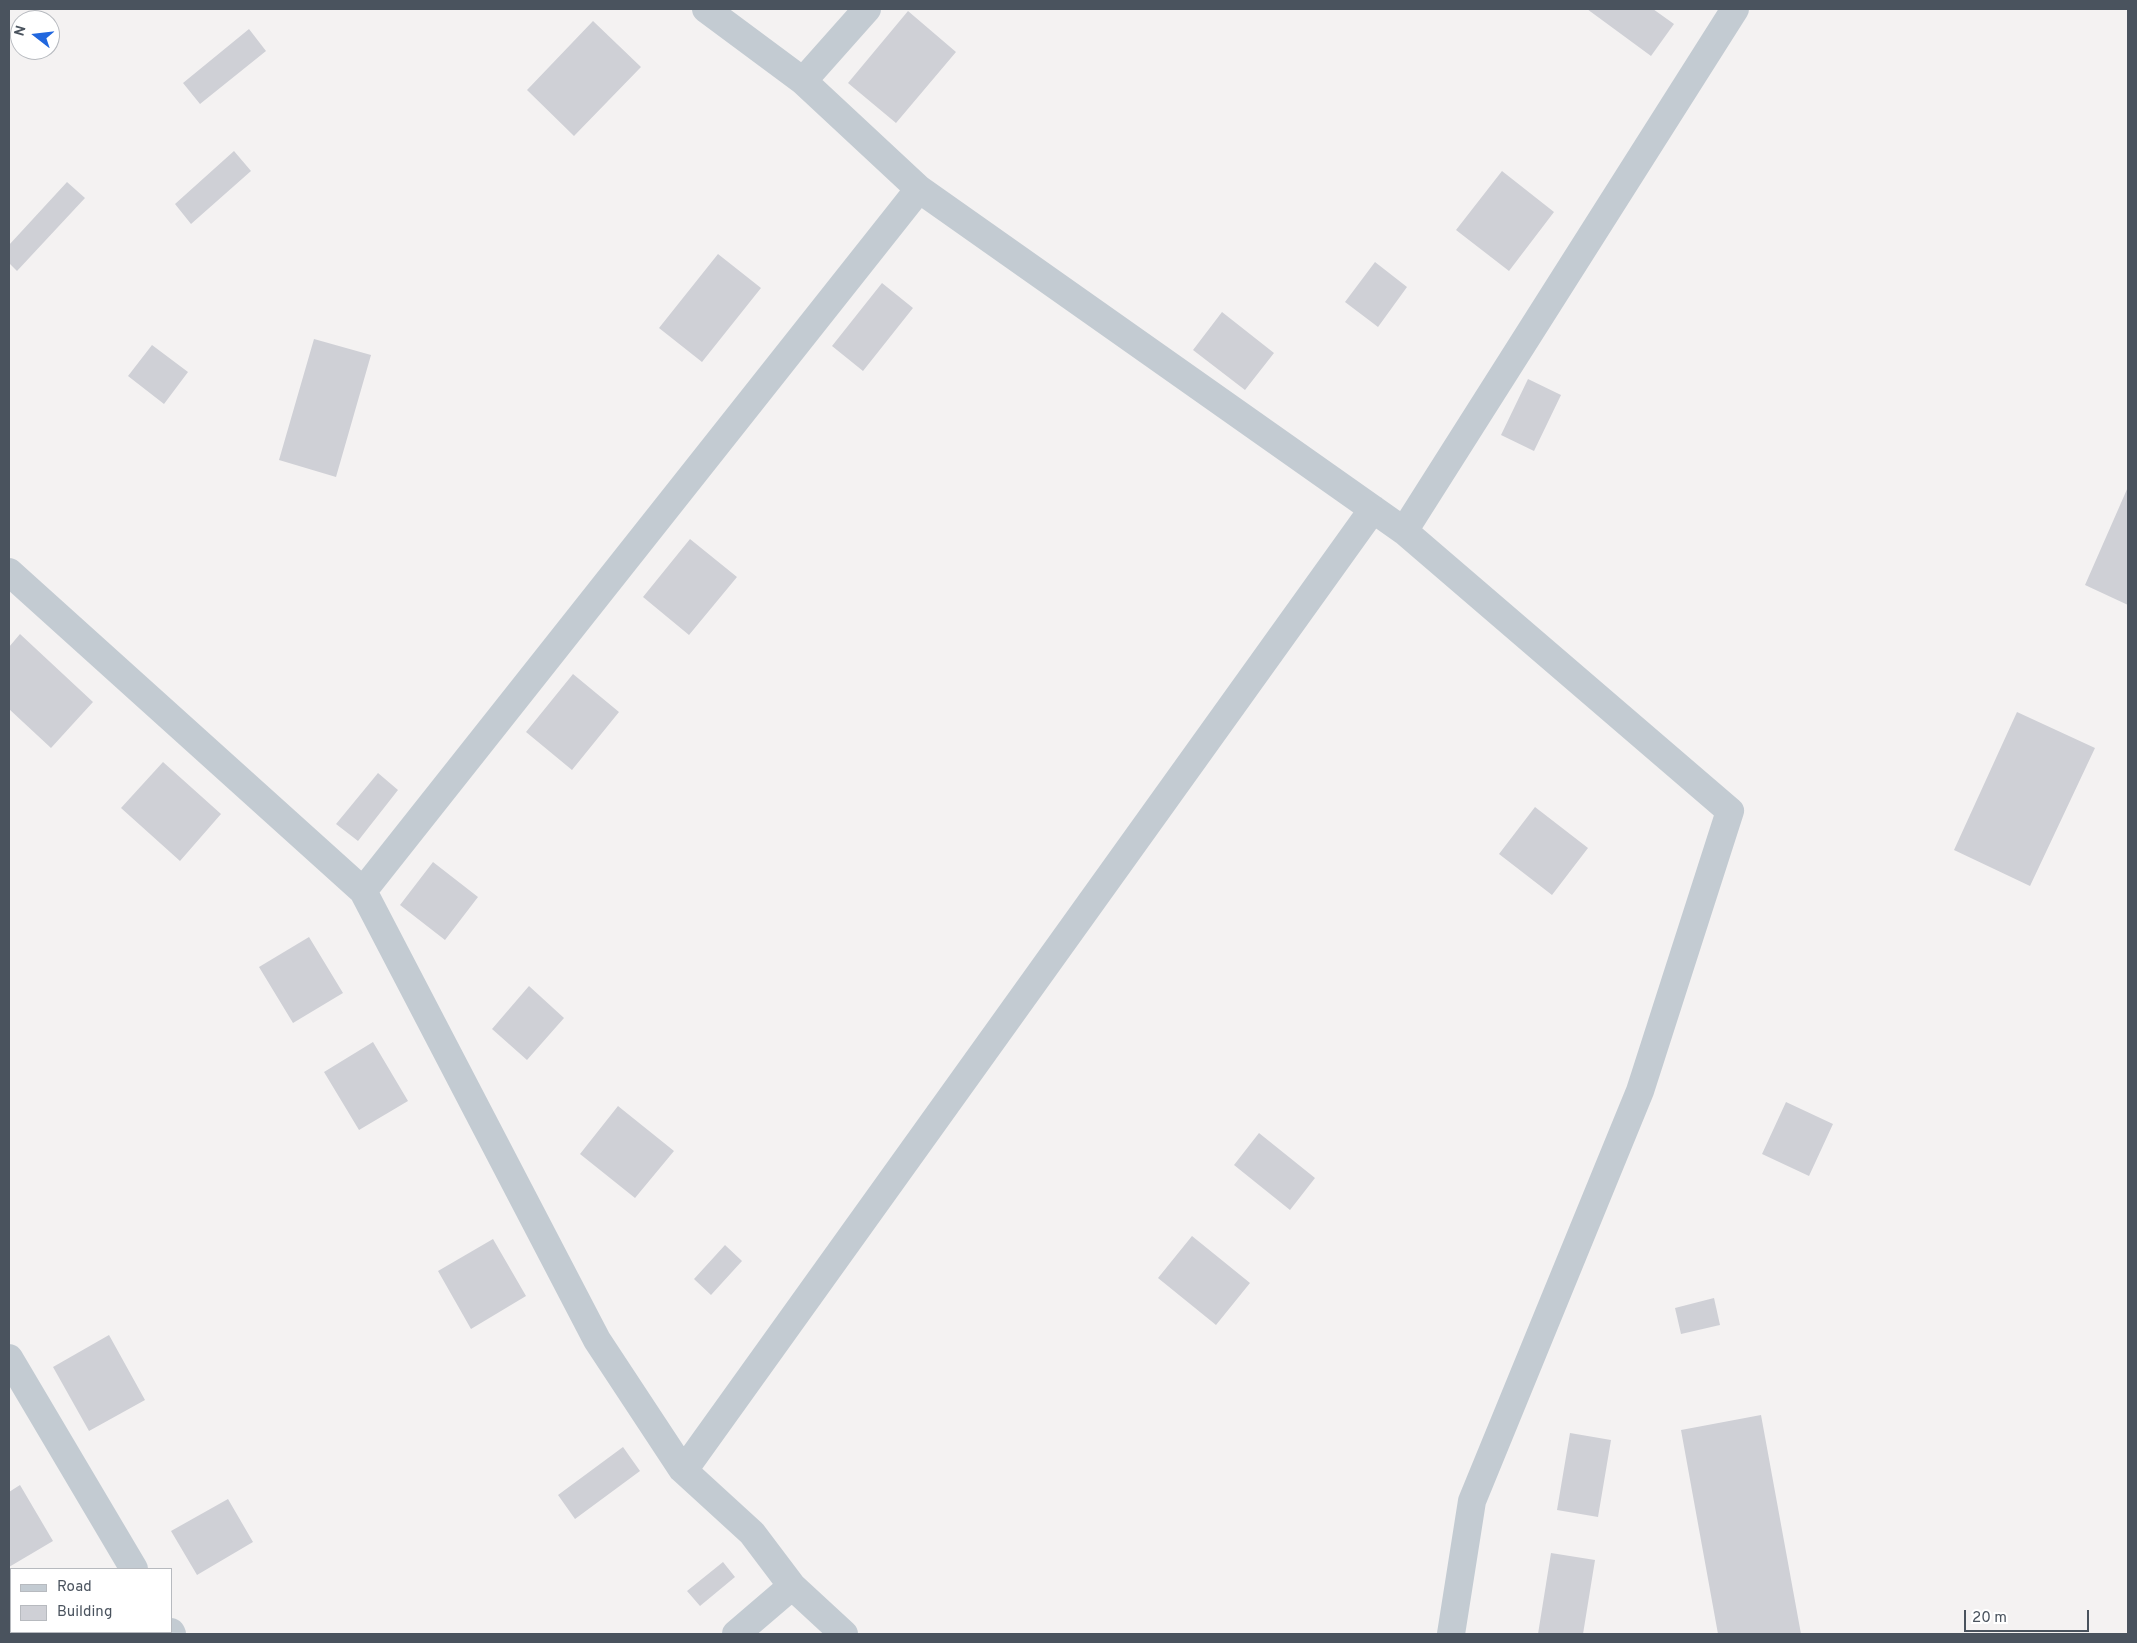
<!DOCTYPE html>
<html>
<head>
<meta charset="utf-8">
<style>
	body { margin:0 }
	#map { position:relative; width:2137px; height:1643px; overflow:hidden; background:#f4f2f2; font-family:Overpass,sans-serif }
	canvas { display:block }
	.frame { position:absolute; inset:0; border:10px solid #4a535e; pointer-events:none }
	.legend { position:absolute; left:10px; top:1568px; width:162px; height:65px; box-sizing:border-box; background:#fff; border:1px solid #b7babf; margin:0; padding:6px 9px; list-style:none; font-size:15px; color:#4a535e }
	.legend li { display:flex; align-items:center; gap:10px; height:25px }
	.legend b { width:25px; border:1px solid #b7babf }
	.north { position:absolute; left:10px; top:10px; width:50px; height:50px; box-sizing:border-box; background:#fff; border:1px solid #b7babf; border-radius:50%; rotate:286deg; font-size:14px; font-weight:700; line-height:20px; text-align:center; color:#4a535e }
	.north::after { content:''; display:block; margin:auto; width:18px; height:22px; background:#2167de; clip-path:polygon(50% 0,100% 100%,50% 72%,0 100%) }
	.scale { position:absolute; left:1964px; top:1610px; width:125px; height:22px; box-sizing:border-box; border:2px solid #4a535e; border-top:0; padding-left:6px; font-size:15px; line-height:18px; white-space:nowrap; color:#4a535e; -webkit-text-stroke:4px #fff; paint-order:stroke }
</style>
</head>
<body>
<div id="map">
<canvas width="2137" height="1643"></canvas>
<div class="frame"></div>
<ul class="legend">
<li><b style="height:6px;background:#c3cbd2"></b>Road</li>
<li><b style="height:14px;background:#cfd0d6"></b>Building</li>
</ul>
<div class="north">N</div>
<div class="scale">20 m</div>
</div>
<script>
const c = document.querySelector('canvas').getContext('2d');
c.lineJoin = 'round';
function fill(path, color) {
  c.fillStyle = color;
  c.fill(path, 'evenodd');
}
function shape(rows) {
  const path = new Path2D();
  for (const r of rows) {
    path.moveTo(r[0], r[1]);
    for (let i = 2; i < r.length; i += 2) path.lineTo(r[i], r[i + 1]);
  }
  return path;
}
function stroke(path, color, width, dash) {
  c.strokeStyle = color;
  c.lineWidth = width;
  c.lineCap = dash ? 'butt' : 'round';
  c.setLineDash(dash || []);
  c.stroke(path);
}
const building = shape([
	[1587,9,1653,9,1674,24,1651,56],
	[908,11,956,52,896,123,848,83],
	[593,21,641,67,574,136,527,90],
	[249,29,266,51,200,104,183,83],
	[234,151,251,171,191,224,175,204],
	[1502,171,1554,212,1509,271,1456,230],
	[67,182,85,198,17,271,9,263,9,245],
	[718,254,761,288,702,362,659,328],
	[1375,262,1407,287,1378,327,1345,302],
	[882,283,913,308,863,371,832,346],
	[1222,312,1274,353,1245,390,1193,350],
	[314,339,371,355,336,477,279,460],
	[152,345,188,372,164,404,128,376],
	[1528,379,1561,395,1534,451,1501,435],
	[2128,487,2128,605,2085,585],
	[690,539,737,577,689,635,643,597],
	[20,634,93,702,51,748,9,709,9,647],
	[573,674,619,712,572,770,526,732],
	[2017,712,2095,748,2030,886,1954,850],
	[163,762,221,814,180,861,121,808],
	[378,773,398,790,358,841,336,824],
	[1535,807,1588,848,1552,895,1499,854],
	[433,862,478,897,445,940,400,905],
	[309,937,343,993,293,1023,259,967],
	[529,986,564,1018,527,1060,492,1029],
	[373,1042,408,1101,359,1130,324,1072],
	[1786,1102,1833,1124,1809,1176,1762,1154],
	[618,1106,674,1151,635,1198,580,1154],
	[1259,1133,1315,1178,1290,1210,1234,1165],
	[1192,1236,1250,1283,1216,1325,1158,1278],
	[493,1239,526,1296,471,1329,438,1271],
	[725,1245,742,1261,711,1295,694,1279],
	[1714,1298,1720,1325,1681,1334,1675,1308],
	[109,1335,145,1400,89,1431,53,1367],
	[1761,1415,1801,1634,1718,1634,1681,1430],
	[1570,1433,1611,1440,1598,1517,1557,1510],
	[623,1447,640,1471,575,1519,558,1495],
	[20,1485,53,1541,9,1567,9,1492],
	[228,1499,253,1542,197,1575,171,1531],
	[1551,1553,1595,1560,1583,1634,1538,1634],
	[723,1562,735,1577,700,1606,687,1591],
	[40,1632,104,1632,106,1634,42,1634]
]);
const minor = shape([
	[706,9,803,81,919,189,1404,531,1730,811,1640,1091,1472,1501,1451,1634],
	[803,81,867,9],
	[1404,531,1735,9],
	[9,572,363,891,597,1340,682,1469,752,1533,792,1586,844,1634],
	[363,891,919,189],
	[9,1358,134,1569],
	[684,1470,1373,509],
	[171,1632,172,1634],
	[736,1634,792,1586]
]);
fill(building, '#cfd0d6');
stroke(minor, '#c3cbd2', 28);
</script>
</body>
</html>
